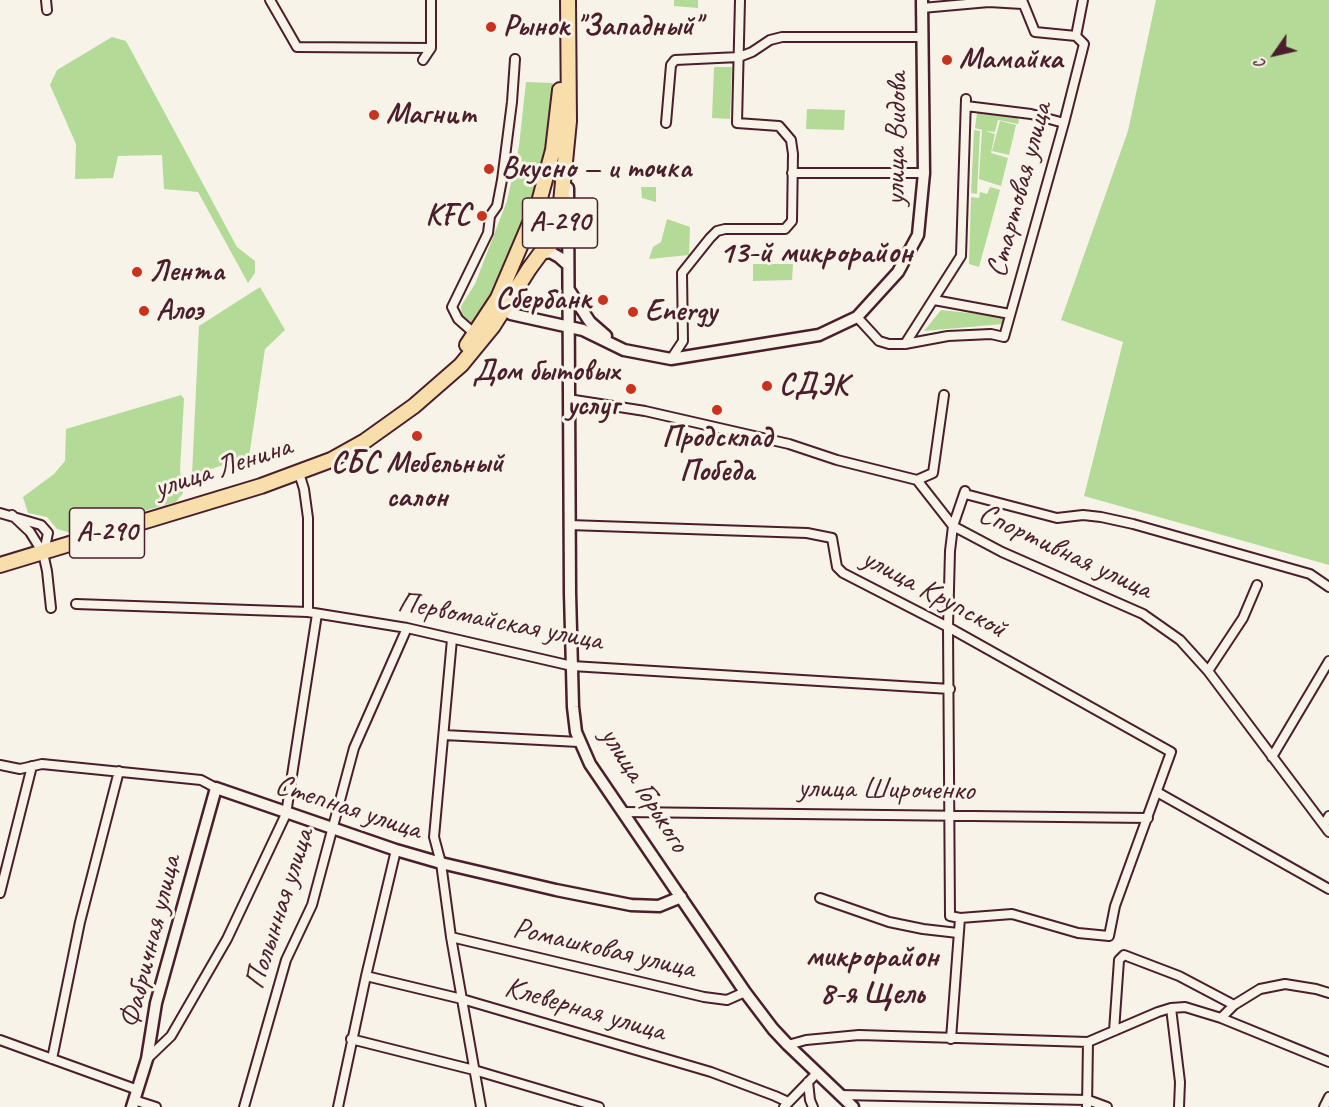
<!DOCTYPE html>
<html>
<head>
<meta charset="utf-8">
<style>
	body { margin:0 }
	#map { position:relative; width:1329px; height:1107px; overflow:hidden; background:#f7f3e8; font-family:Caveat,sans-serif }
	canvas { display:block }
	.north { position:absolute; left:1245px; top:24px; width:60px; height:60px; -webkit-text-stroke:4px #f7f3e8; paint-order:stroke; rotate:236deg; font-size:16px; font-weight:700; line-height:24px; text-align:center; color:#4a1f2b }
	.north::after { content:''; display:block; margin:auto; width:21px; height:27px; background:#4a1f2b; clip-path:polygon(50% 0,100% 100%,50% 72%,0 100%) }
</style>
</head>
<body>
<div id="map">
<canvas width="1329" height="1107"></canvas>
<div class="north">С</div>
</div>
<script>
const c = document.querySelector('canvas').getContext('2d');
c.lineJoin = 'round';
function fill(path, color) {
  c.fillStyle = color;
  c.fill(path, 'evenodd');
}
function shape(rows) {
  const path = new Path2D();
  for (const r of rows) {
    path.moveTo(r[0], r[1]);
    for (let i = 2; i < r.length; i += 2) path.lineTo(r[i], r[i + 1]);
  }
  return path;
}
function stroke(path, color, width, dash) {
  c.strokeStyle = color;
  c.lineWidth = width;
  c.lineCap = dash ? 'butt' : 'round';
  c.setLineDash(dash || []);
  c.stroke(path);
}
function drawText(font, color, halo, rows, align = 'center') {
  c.font = font + ' Caveat,sans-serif';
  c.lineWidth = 6;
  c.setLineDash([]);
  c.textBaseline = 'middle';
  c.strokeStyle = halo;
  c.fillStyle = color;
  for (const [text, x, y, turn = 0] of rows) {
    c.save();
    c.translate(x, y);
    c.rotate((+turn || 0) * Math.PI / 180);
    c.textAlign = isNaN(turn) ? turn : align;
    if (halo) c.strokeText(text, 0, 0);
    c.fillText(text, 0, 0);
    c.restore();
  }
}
const green = shape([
	[674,0,698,0,698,8,674,6],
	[1156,0,1329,0,1329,565,1084,496,1123,342,1061,320,1128,131],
	[112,37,126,41,237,247,255,261,255,273,248,283,198,192,164,189,162,155,118,156,113,178,75,179,76,144,50,85,57,70],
	[714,67,732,67,730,119,712,118],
	[526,82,553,83,551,131,527,215,491,299,474,324,462,316,461,306,475,284,507,201,519,146],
	[807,109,845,110,844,130,806,129],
	[977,112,1017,117,1019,120,1018,124,998,120,995,132,985,131,995,134,991,153,1008,158,1001,186,979,179,982,130,975,128],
	[1000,121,1016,125,1009,155,992,151],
	[974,130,980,131,977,194,971,193],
	[641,187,656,187,656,202,642,198],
	[990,187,1000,190,979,267,969,264,971,197,979,198,980,192,987,194],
	[552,201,556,201,555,226,546,244,541,243,538,234,549,203],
	[667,219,690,227,689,255,649,259,653,247,661,242],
	[753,264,793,264,792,280,753,281],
	[260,287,285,330,265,349,249,457,192,475,199,326],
	[941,310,1005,317,1003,324,924,331],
	[181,395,184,399,180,470,183,493,176,502,68,532,57,529,47,517,28,513,23,497,54,474,65,461,66,429]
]);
const street = shape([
	[46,0,47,10],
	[270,0,297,47,431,48],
	[1022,0,1035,32,1076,36],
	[922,8,989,2,1022,4],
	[423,60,431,48,431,0],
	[966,106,1031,114,1064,123],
	[666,123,671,65,675,60,739,57,752,52,770,40,782,37,922,37],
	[792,173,924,173],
	[934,300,1010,314],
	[857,317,879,341,889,344,905,344,948,336,991,334,1004,337,1064,123,1084,44,1076,36,1083,0],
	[475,334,458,319,452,307,488,233,490,216,497,206,502,180,512,102,515,59],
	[905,344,961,256,966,99],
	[671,359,683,341,682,273,710,238,717,231,725,229,785,229,792,221,793,154,791,140,779,126,737,123,740,0],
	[568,399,645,411,789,444,837,460,917,480,953,526,1002,552,1143,614,1180,640,1208,671,1329,832],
	[299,473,304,489,308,518,308,612],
	[917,480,933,473,944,395],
	[965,494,1057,518,1083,515,1101,517,1133,524,1310,574,1329,587],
	[0,513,41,525,48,533,44,552],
	[12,515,30,532,43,553,47,571,51,608],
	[569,525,807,533,832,538,837,567,843,573,948,627,1171,752,1115,906,1109,936,1078,933,1012,914,960,918,950,916,948,627,950,551,953,526,965,491],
	[76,604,308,612,407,628,572,666,950,689],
	[452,639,434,837,441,863,451,937,481,1107],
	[1208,671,1243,618,1257,585],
	[444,735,579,742],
	[1272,757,1329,661],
	[0,765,20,769,42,764,201,780,216,788],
	[1157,792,1329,889],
	[623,812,1148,818],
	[1324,825,1329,816],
	[0,893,32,766],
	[820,898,889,922,923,929,958,933],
	[451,937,704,997,727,1000,745,992],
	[366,976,462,999,711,1072,775,1096,788,1102],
	[1171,1008,1180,1082,1179,1107],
	[1221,1018,1234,1005,1260,989,1285,984,1316,989,1329,993],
	[1114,1031,1119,960,1124,955,1179,976,1234,1005],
	[351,1039,474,1070,599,1107],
	[951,1039,960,918],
	[0,1040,138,1090],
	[788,1045,806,1040,859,1035,1088,1042,1158,1012,1171,1008,1185,1007,1221,1018,1329,1062],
	[52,1059,80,922,119,771],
	[147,1059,171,1036,227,939,286,814,317,614],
	[808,1082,810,1100,813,1107],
	[840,1095,1088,1100,1107,1107],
	[134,1100,156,1107],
	[244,1107,286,960,312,905,354,748,407,628],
	[338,1107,366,976,396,850],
	[784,1107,817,1073],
	[1087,1107,1088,1042],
	[1324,1107,1329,1097]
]);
const secondary = shape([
	[568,188,570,593,573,707,576,732,590,764,745,992,773,1029,788,1045,853,1107],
	[540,254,550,252,559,257,568,265],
	[569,290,590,322,606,336],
	[502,302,507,311,511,314,583,330,624,350,671,359,819,335,857,317,898,272,918,235,924,173,922,0],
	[132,1107,147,1059,156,1003,216,788,396,850,441,863,556,890,631,905,659,906,681,897]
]);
const highway = shape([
	[467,345,498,298,539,202,553,150,560,90],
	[0,565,261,486,331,460,365,441,414,406,461,365,493,326,529,269,540,254,551,244,558,233,569,121,568,0]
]);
const markers = [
	[491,27,6,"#c8321e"],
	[947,60,6,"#c8321e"],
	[374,115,6,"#c8321e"],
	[489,169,6,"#c8321e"],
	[482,216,6,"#c8321e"],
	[137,272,6,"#c8321e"],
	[603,300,6,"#c8321e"],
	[144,311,6,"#c8321e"],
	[633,312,6,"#c8321e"],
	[767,386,6,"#c8321e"],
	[631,389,6,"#c8321e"],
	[717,410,6,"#c8321e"],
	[417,436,6,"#c8321e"]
];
const shields = [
	[560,223,75],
	[107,533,75]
];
const shieldNames = [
	["А-290",560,223],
	["А-290",107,533]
];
const poiNames = [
	["Рынок \"Западный\"",503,27],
	["Мамайка",959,60],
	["Магнит",386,115],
	["Вкусно — и точка",501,169],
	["KFC",470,216,"right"],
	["Лента",149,272],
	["Сбербанк",591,300,"right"],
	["Алоэ",156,311],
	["Energy",645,312],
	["Дом бытовых",619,372,"right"],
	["услуг",619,406,"right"],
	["СДЭК",779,386],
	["Продсклад",717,438,"center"],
	["Победа",717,472,"center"],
	["СБС Мебельный",417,464,"center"],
	["салон",417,498,"center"]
];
const streetNames = [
	["улица Видова",897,139,-89],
	["Стартовая улица",1020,190,-75],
	["улица Ленина",223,468,-18],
	["Спортивная улица",1065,552,25],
	["улица Крупской",934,594,28],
	["Первомайская улица",500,622,11],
	["улица Горького",644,790,58],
	["улица Широченко",886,790,1],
	["Степная улица",348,808,18],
	["Полынная улица",280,909,-72],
	["Фабричная улица",151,942,-76],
	["Ромашковая улица",604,949,13],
	["Клеверная улица",585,1010,16]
];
const neighbourhoodNames = [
	["13-й микрорайон",816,254],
	["микрорайон",872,958],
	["8-я Щель",872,995]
];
fill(green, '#b3db97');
stroke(street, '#4a1f2b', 12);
stroke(secondary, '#4a1f2b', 15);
stroke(highway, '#4a1f2b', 18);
stroke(street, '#f7f3e8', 8);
stroke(secondary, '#f7f3e8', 10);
stroke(highway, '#f8deab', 14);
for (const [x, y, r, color] of markers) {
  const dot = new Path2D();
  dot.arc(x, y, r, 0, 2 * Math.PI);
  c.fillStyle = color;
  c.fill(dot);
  stroke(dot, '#f7f3e8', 2);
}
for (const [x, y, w] of shields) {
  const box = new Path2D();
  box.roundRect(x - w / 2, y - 25, w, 50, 4.5);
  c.fillStyle = '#f7f3e8';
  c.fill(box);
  stroke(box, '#4a1f2b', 1.5);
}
drawText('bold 28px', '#4a1f2b', null, shieldNames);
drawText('bold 30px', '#4a1f2b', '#f7f3e8', poiNames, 'left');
drawText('30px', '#4a1f2b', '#f7f3e8', streetNames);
drawText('bold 32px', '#4a1f2b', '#f7f3e8', neighbourhoodNames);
</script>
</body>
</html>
